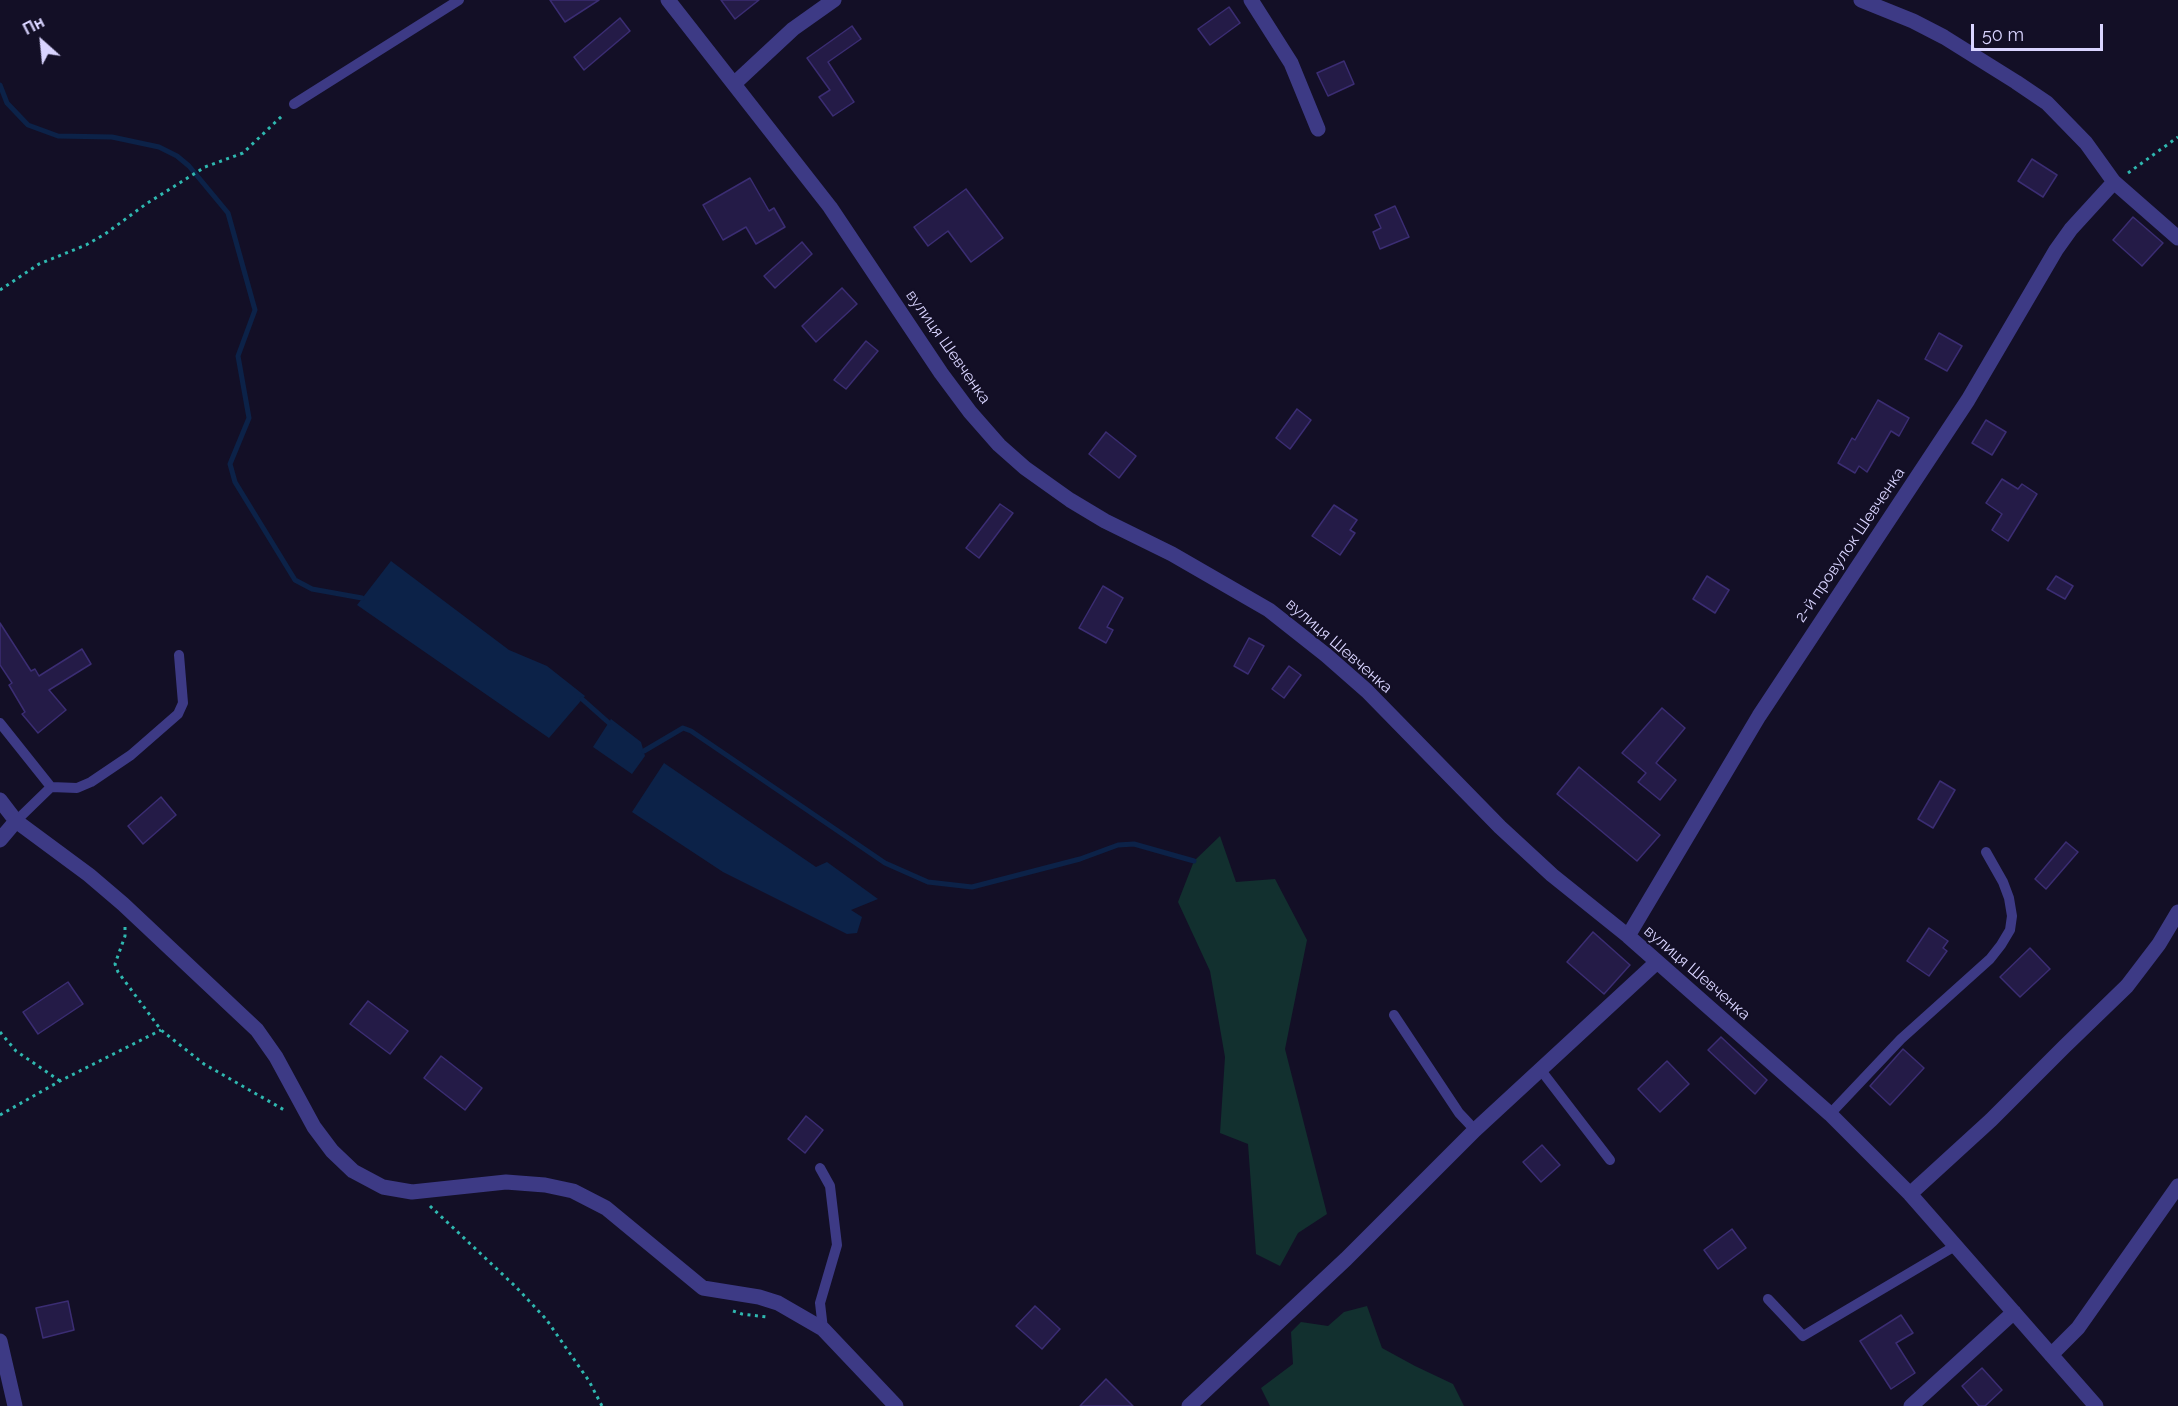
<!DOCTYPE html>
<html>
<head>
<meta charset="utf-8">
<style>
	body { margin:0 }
	#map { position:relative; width:2178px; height:1406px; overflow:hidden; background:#130f26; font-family:Raleway,sans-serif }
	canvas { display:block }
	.north { position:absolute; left:12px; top:12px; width:60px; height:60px; -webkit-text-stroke:4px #130f26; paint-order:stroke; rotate:333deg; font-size:16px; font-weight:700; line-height:24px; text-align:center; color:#d9d4ff }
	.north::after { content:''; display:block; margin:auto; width:21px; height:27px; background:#d9d4ff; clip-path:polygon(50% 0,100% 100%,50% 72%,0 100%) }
	.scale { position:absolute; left:1971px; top:24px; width:132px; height:27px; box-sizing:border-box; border:3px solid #d9d4ff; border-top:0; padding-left:8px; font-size:18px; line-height:21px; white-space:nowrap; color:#d9d4ff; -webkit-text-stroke:4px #130f26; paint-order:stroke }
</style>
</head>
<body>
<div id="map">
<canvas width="2178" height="1406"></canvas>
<div class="north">Пн</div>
<div class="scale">50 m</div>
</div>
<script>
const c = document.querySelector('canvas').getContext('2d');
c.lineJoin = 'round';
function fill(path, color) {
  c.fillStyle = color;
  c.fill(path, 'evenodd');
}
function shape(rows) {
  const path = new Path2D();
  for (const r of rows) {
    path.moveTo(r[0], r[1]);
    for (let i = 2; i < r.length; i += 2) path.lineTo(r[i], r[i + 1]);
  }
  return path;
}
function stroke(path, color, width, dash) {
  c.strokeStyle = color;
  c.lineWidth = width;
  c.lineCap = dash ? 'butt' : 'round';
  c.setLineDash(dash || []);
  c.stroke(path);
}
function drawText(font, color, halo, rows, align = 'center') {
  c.font = font + ' Raleway,sans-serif';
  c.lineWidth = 4.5;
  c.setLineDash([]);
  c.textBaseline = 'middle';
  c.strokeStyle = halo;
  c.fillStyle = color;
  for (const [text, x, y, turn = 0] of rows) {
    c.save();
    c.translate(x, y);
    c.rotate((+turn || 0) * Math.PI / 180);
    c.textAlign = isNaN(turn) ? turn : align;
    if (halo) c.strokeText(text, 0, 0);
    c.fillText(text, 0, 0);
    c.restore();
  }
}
const green = shape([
	[1220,836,1236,882,1275,879,1307,940,1285,1049,1327,1214,1298,1233,1280,1266,1256,1254,1248,1144,1220,1133,1225,1057,1210,971,1178,902,1194,861],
	[1367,1306,1382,1348,1415,1366,1453,1384,1464,1406,1270,1406,1261,1388,1293,1364,1291,1332,1301,1322,1328,1326,1344,1312]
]);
const water = shape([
	[391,561,509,650,547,666,585,696,549,738,357,605],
	[611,719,641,742,645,756,632,774,593,747],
	[664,763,816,867,827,862,878,899,851,910,862,917,857,933,847,934,723,872,632,812]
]);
const stream = shape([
	[0,85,7,103,28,125,58,136,112,137,159,147,177,156,189,166,228,213,255,310,238,356,249,418,230,464,235,482,295,580,312,589,362,598],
	[582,699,609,723],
	[644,751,683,728,691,731,885,863,928,882,972,887,1080,859,1118,845,1134,844,1194,861]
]);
const building = shape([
	[550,0,599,0,565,22,550,0],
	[721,0,759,0,735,19,721,0],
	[1229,7,1240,23,1210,45,1198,29,1229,7],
	[620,18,630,31,584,70,574,57,620,18],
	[852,26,861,39,828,62,854,102,833,116,819,97,830,90,807,58,852,26],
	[1344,61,1354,84,1328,96,1317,73,1344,61],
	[2032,159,2057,175,2043,197,2018,181,2032,159],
	[750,178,769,211,774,208,785,227,756,244,746,227,723,240,703,205,750,178],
	[966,189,1003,238,971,262,948,231,928,246,914,227,966,189],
	[1395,206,1409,237,1380,249,1373,232,1381,228,1375,215,1395,206],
	[2133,217,2163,243,2142,266,2113,240,2133,217],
	[802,242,812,254,775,288,764,276,802,242],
	[842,288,857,304,816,342,802,326,842,288],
	[1939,333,1962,346,1947,371,1925,359,1939,333],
	[866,341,878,351,846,389,834,380,866,341],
	[1878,400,1909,418,1899,436,1891,431,1867,472,1859,466,1855,473,1838,463,1852,438,1855,440,1878,400],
	[1297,409,1311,420,1290,449,1276,438,1297,409],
	[1986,420,2006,432,1992,455,1972,443,1986,420],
	[1106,432,1136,456,1119,478,1089,454,1106,432],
	[2002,479,2018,489,2022,484,2037,494,2008,541,1992,530,2002,514,1986,503,2002,479],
	[1000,504,1013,513,979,558,966,548,1000,504],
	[1334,505,1357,520,1350,530,1355,533,1340,555,1312,536,1334,505],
	[1707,576,1729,590,1715,613,1693,599,1707,576],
	[2056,576,2073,586,2065,599,2047,589,2056,576],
	[1103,586,1123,598,1107,627,1113,630,1106,643,1079,628,1103,586],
	[0,623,31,671,35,669,39,676,82,649,91,664,49,690,66,710,38,733,22,714,25,712,9,685,12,683,0,665,0,623],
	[1249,638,1264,646,1248,674,1234,666,1249,638],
	[1289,666,1301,675,1284,698,1272,689,1289,666],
	[1662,708,1685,728,1656,763,1676,780,1660,800,1638,782,1646,773,1622,753,1662,708],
	[1579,767,1660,835,1637,861,1557,794,1579,767],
	[1940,781,1955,790,1933,828,1918,819,1940,781],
	[161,797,176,815,143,844,128,826,161,797],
	[2066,842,2078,852,2046,889,2035,879,2066,842],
	[1929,928,1948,941,1943,948,1947,951,1929,976,1907,961,1929,928],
	[1593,932,1630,965,1604,994,1567,962,1593,932],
	[2030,948,2050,969,2020,997,2000,977,2030,948],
	[68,982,83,1004,38,1034,23,1012,68,982],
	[368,1001,408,1031,390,1054,350,1024,368,1001],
	[1721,1037,1767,1080,1755,1094,1708,1050,1721,1037],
	[1903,1049,1924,1068,1890,1105,1870,1086,1903,1049],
	[441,1056,482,1088,465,1110,424,1078,441,1056],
	[1667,1061,1689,1084,1660,1112,1638,1089,1667,1061],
	[806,1116,823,1130,805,1153,788,1139,806,1116],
	[1542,1145,1560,1165,1541,1182,1523,1162,1542,1145],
	[1732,1229,1746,1248,1718,1269,1704,1250,1732,1229],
	[68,1301,74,1330,43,1338,36,1308,68,1301],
	[1035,1306,1060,1329,1042,1349,1016,1326,1035,1306],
	[1901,1315,1913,1333,1896,1343,1915,1373,1891,1389,1860,1341,1901,1315],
	[1982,1368,2002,1390,1985,1406,1979,1406,1962,1386,1982,1368],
	[1106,1379,1133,1406,1080,1406,1106,1379]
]);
const path = shape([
	[2128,173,2178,137],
	[0,290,39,264,86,245,105,234,146,204,205,167,243,153,284,114],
	[125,927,125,936,115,964,118,972,161,1030,204,1064,286,1111],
	[0,1032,16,1051,60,1081],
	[0,1115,60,1081,161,1030],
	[430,1206,516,1287,546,1319,589,1381,602,1406],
	[733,1311,742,1314,767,1317]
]);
const lane = shape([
	[294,104,459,0],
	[0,723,51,787,16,821],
	[51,787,77,788,91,782,131,755,178,714,183,703,179,655],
	[1394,1015,1459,1113,1475,1130],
	[1540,1069,1610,1160],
	[1830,1114,1901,1039,1990,959,2001,945,2010,930,2012,916,2009,898,2003,882,1986,852],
	[820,1168,830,1186,837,1245,820,1303,823,1329],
	[1768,1299,1803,1336,1955,1246]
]);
const street = shape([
	[668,0,830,207,941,373,970,412,999,445,1025,468,1070,500,1105,521,1172,554,1269,610,1326,655,1367,691,1500,827,1552,875,1628,936,1830,1114,1910,1194,2096,1406],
	[1251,0,1291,63,1318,129],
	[1861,0,1913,21,1944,37,2016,82,2047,103,2086,143,2114,182,2178,238],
	[735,83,793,29,834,0],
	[0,800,16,821,89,875,123,904,257,1030,276,1057,314,1127,332,1151,353,1171,383,1187,412,1192,506,1182,545,1185,573,1191,606,1208,703,1288,759,1297,778,1303,823,1329,896,1406],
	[0,840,16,821],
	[1628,936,1759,716,1968,400,2056,250,2071,229,2114,182],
	[1910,1194,1991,1120,2064,1047,2127,986,2159,944,2178,912],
	[0,1341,15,1406],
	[2051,1355,2078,1328,2178,1186],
	[1189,1406,1346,1259,1475,1130,1657,962],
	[1911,1406,2014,1312]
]);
const streetNames = [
	["вулиця Шевченка",948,347,55],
	["2-й провулок Шевченка",1850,545,-56],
	["вулиця Шевченка",1339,646,41],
	["вулиця Шевченка",1697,973,41]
];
fill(green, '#12302f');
fill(water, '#0c2248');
stroke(stream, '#0c2248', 5);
fill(building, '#241b47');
stroke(building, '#3b2d73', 1.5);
stroke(path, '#2fb8b0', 3, [3, 4.5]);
stroke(lane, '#3d3a85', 10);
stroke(street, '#3d3a85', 15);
drawText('16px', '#d9d4ff', '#130f26', streetNames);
</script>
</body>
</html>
